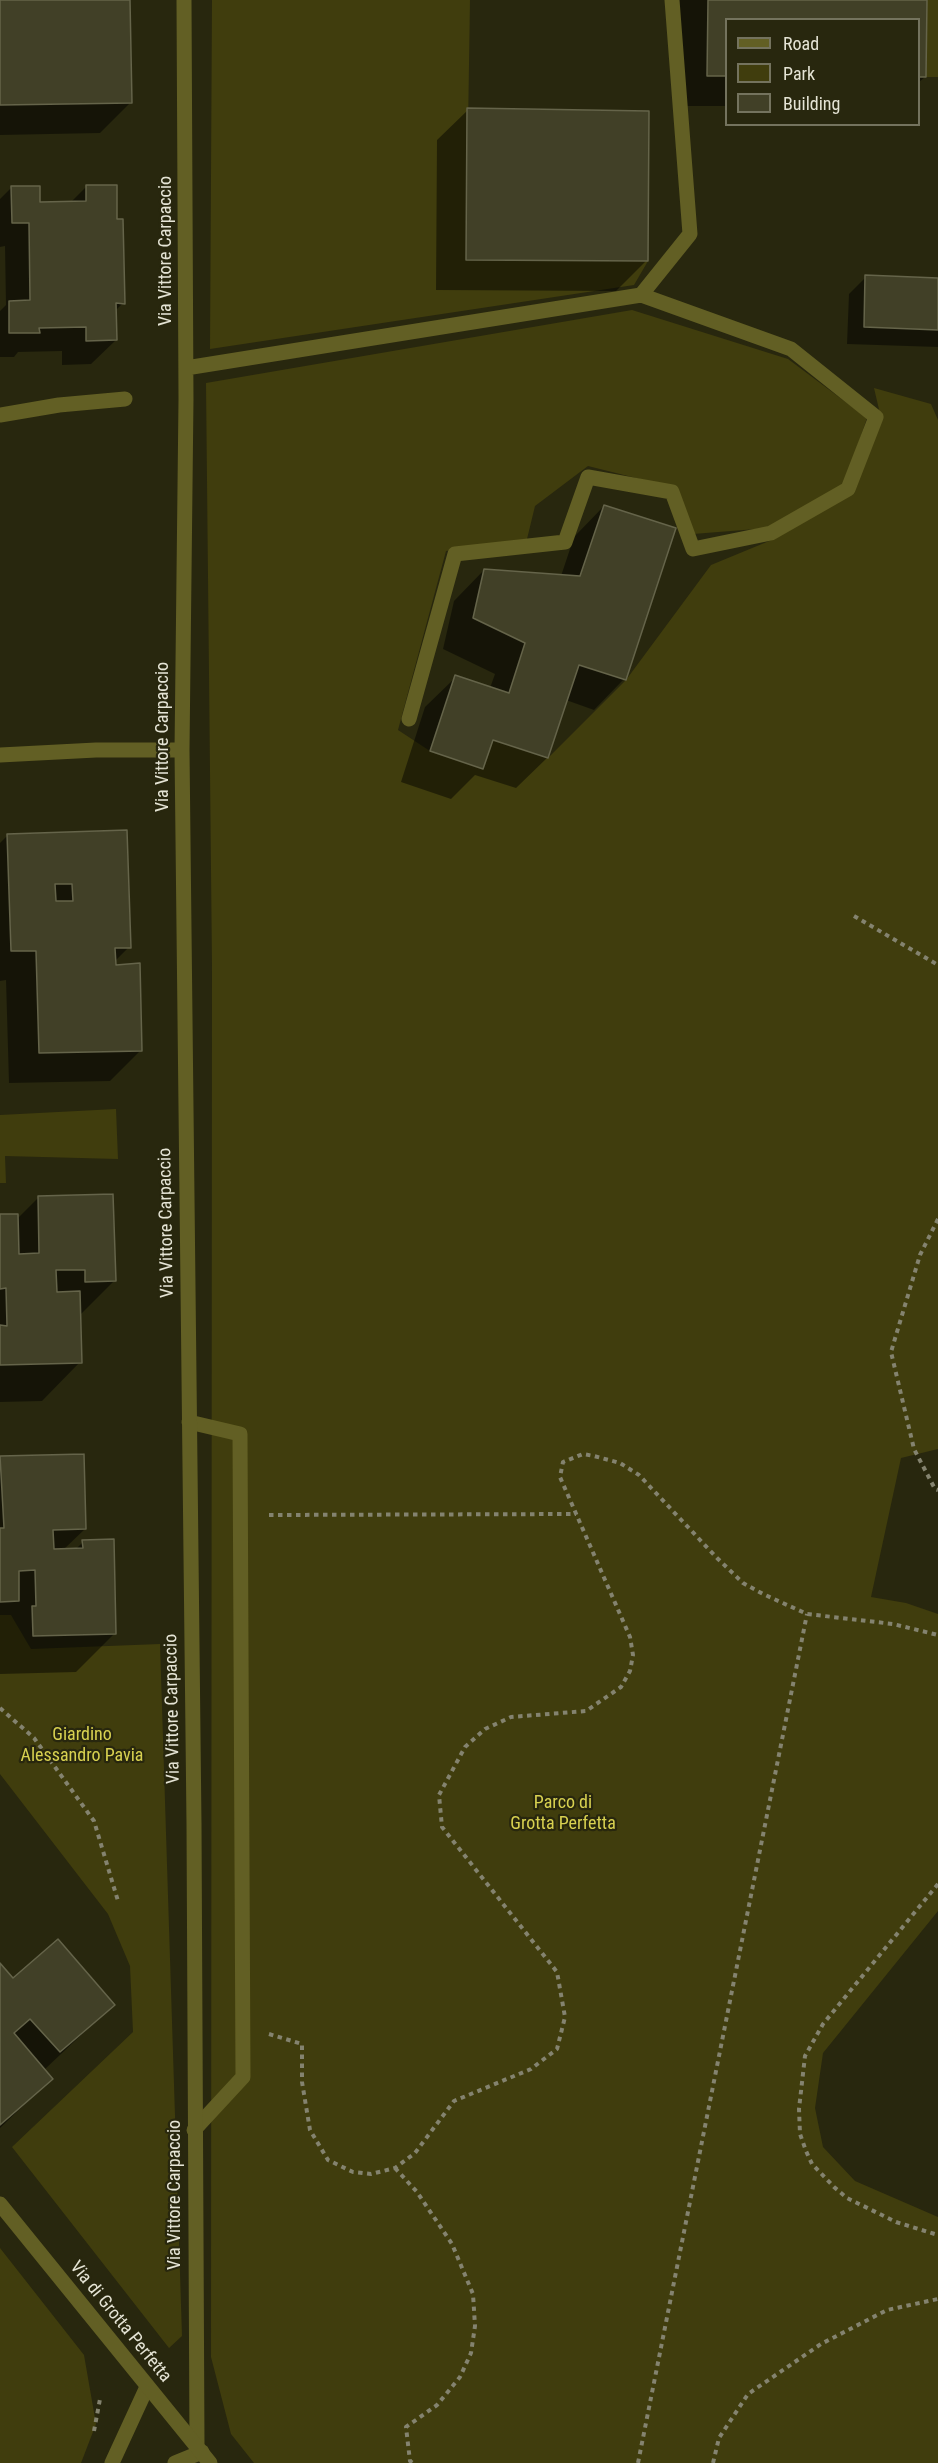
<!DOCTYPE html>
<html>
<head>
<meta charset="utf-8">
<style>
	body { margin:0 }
	#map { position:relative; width:938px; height:2463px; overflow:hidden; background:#28270e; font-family:"Roboto Condensed",sans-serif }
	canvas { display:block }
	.legend { position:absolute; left:725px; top:18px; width:195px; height:108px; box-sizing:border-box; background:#28270e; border:2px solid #74735e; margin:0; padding:8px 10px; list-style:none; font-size:18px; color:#e5e4d5 }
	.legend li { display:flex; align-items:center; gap:12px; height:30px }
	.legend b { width:30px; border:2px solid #74735e }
</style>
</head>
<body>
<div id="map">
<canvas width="938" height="2463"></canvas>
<ul class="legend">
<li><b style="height:8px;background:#625f24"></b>Road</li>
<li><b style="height:16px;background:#403d0d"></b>Park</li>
<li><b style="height:16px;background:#414027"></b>Building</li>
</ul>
</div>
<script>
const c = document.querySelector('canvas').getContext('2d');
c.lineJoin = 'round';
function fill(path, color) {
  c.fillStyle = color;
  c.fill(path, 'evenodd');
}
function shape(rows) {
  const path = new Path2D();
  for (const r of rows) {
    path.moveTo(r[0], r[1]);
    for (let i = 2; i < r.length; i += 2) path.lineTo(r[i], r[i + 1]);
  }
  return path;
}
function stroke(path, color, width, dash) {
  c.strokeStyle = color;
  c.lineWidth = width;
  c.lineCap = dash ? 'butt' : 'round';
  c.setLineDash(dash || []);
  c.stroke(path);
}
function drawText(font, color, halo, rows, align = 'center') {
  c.font = font + ' "Roboto Condensed",sans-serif';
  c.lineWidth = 4.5;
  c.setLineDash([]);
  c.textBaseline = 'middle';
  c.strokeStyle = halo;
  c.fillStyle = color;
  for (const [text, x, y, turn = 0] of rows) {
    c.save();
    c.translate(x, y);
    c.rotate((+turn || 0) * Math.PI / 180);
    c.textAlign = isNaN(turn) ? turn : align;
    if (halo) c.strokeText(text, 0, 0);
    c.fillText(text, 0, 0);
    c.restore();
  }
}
const green = shape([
	[212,0,470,0,466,259,648,261,634,285,210,349],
	[927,0,938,0,938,77,926,77],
	[632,310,788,359,867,418,844,485,769,528,693,534,676,488,588,466,535,506,527,539,446,551,398,730,430,751,483,769,493,740,548,758,626,680,711,565,774,539,852,494,881,418,874,388,931,404,938,420,938,1449,901,1458,871,1597,906,1603,938,1614,938,1911,823,2053,815,2108,823,2147,855,2181,938,2217,938,2463,254,2463,231,2434,211,2357,212,966,206,383],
	[116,1109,118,1159,5,1156,6,1183,0,1183,0,1115],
	[0,1615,11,1615,31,1649,160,1644,182,2336,169,2348,12,2147,133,2032,130,1966,108,1914,0,1774],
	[0,2248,84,2355,96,2424,81,2463,0,2463]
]);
const shadow = shape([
	[0,0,129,0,130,103,100,133,0,135],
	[678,0,926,0,925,77,918,83,918,20,726,20,726,106,677,106],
	[468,110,646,261,616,291,436,290,437,140],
	[12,187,38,203,70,203,86,187,116,221,123,303,115,311,116,340,91,364,62,365,62,351,18,352,14,357,0,357,0,311,6,305,5,246,0,247,0,199],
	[866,277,938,279,938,347,847,344,849,294],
	[604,506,624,679,594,710,566,700,547,758,516,788,475,775,451,799,401,782,425,707,456,677,490,688,495,674,443,649,454,601,484,570,561,576,574,537],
	[126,831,129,947,114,962,141,1050,110,1081,9,1083,6,980,0,981,0,843,8,835],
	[39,1197,114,1281,79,1316,80,1362,42,1401,0,1402,0,1215,17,1219],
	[82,1455,85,1529,63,1550,75,1550,83,1542,115,1633,76,1672,0,1674,0,1457],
	[0,1965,13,1980,113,2005,44,2070,51,2079,0,2128]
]);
const building = shape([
	[0,0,130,0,132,103,0,105,0,0],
	[708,0,927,0,926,77,918,77,918,20,726,20,726,76,707,76,708,0],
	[467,108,649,111,648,261,466,260,467,108],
	[86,185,117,185,117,219,123,219,125,304,116,303,117,340,86,341,86,327,39,328,40,333,9,333,9,301,30,300,29,223,12,223,11,186,40,186,40,202,86,201,86,185],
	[865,275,938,278,938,330,864,327,865,275],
	[604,505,676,528,626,680,579,665,548,758,493,740,483,769,430,751,455,675,509,693,525,643,473,618,484,569,580,576,604,505],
	[127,830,131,948,115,948,116,965,140,963,142,1051,39,1053,36,951,11,951,7,834,127,830],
	[55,884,72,884,73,901,56,901,55,884],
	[113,1194,116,1281,85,1282,85,1270,56,1270,57,1292,80,1291,82,1363,0,1365,0,1325,7,1326,6,1288,0,1289,0,1214,18,1214,19,1254,39,1253,38,1196,113,1194],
	[84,1454,86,1529,53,1530,54,1549,83,1548,82,1540,114,1539,116,1634,33,1636,32,1606,36,1606,35,1570,19,1571,19,1601,0,1602,0,1528,4,1528,0,1456,84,1454],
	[58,1939,115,2005,60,2052,30,2019,14,2033,53,2079,0,2125,0,1963,13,1978,58,1939]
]);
const path = shape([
	[854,916,938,965],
	[938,1219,920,1255,891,1352,914,1449,935,1489,938,1490],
	[269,1515,576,1514],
	[0,1708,34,1738,94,1821,118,1901],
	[938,1884,823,2024,805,2056,799,2109,800,2134,806,2151,812,2164,834,2187,847,2198,896,2222,938,2235],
	[269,2034,302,2044,302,2082,310,2130,328,2160,353,2172,371,2174,395,2168,415,2153,454,2101,531,2069,557,2049,565,2017,557,1972,442,1827,439,1795,465,1747,485,1729,511,1717,586,1711,621,1687,630,1671,633,1655,630,1637,560,1477,563,1462,583,1454,594,1456,620,1463,639,1475,717,1558,743,1583,763,1594,807,1614,893,1624,938,1635],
	[395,2168,417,2192,452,2244,473,2294,475,2326,471,2353,460,2377,437,2405,406,2427,410,2461,413,2463],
	[94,2431,100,2399],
	[638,2463,807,1614],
	[713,2463,719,2438,748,2394,821,2344,887,2310,938,2299]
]);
const service = shape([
	[189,1422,240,1434,243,2077,194,2130]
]);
const minor = shape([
	[184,0,186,399,182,750,194,1823,197,2445],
	[641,295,690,234,672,0],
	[186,368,641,295,791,349,876,417,848,489,771,533,693,549,672,492,588,477,565,542,455,554,409,719],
	[0,415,59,405,125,399],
	[0,755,96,750,182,750],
	[112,2463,147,2387],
	[175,2463,202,2452]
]);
const tertiary = shape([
	[0,2204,210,2463]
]);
const streetNames = [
	["Via Vittore Carpaccio",166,251,-90],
	["Via Vittore Carpaccio",163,737,-90],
	["Via Vittore Carpaccio",167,1223,-91],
	["Via Vittore Carpaccio",173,1709,-91],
	["Via Vittore Carpaccio",175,2195,-90],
	["Via di Grotta Perfetta",120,2322,51]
];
const parkNames = [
	["Giardino",82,1735],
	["Alessandro Pavia",82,1756],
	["Parco di",563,1803],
	["Grotta Perfetta",563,1824]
];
fill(green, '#403d0d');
fill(shadow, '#0007');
fill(building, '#414027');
stroke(building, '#65644a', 1.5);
stroke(path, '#84836f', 4, [4.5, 4.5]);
stroke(service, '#625f24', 15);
stroke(minor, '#625f24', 15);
stroke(tertiary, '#625f24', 15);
drawText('18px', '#e5e4d5', '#28270e', streetNames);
drawText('18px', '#d8d150', '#28270e', parkNames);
</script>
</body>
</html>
